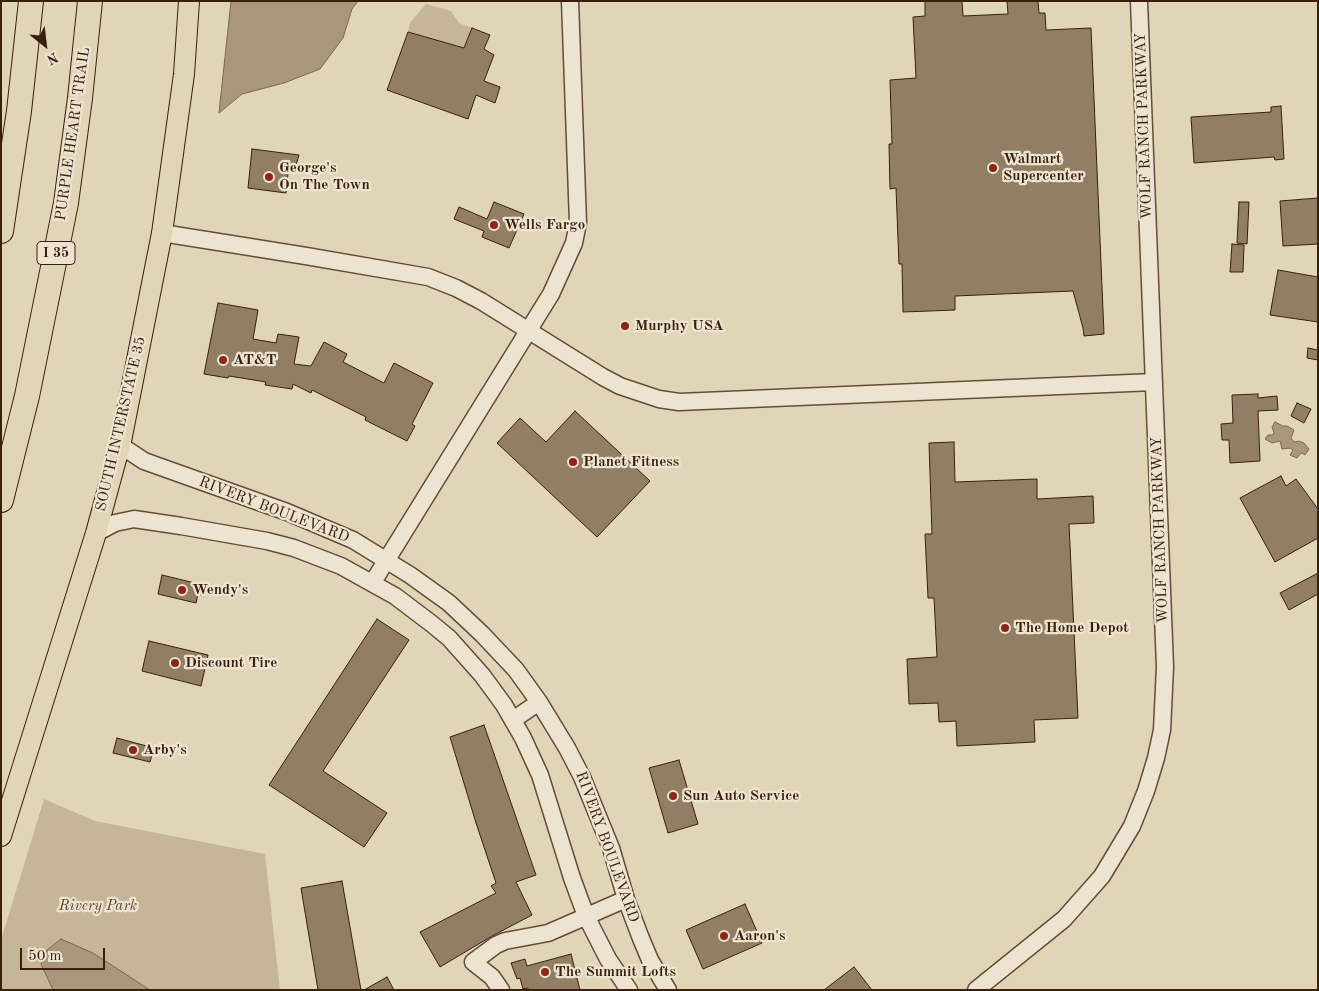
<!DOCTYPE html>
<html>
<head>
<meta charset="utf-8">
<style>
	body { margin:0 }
	#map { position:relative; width:1319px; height:991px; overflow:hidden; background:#e1d5b7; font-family:"Old Standard TT",serif }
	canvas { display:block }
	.frame { position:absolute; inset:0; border:2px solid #3a1f0d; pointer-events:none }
	.north { position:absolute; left:20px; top:20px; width:50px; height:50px; -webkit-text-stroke:4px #ece4d0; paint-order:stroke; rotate:151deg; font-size:14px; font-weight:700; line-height:20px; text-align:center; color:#3a1f0d }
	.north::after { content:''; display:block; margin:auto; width:18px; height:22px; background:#3a1f0d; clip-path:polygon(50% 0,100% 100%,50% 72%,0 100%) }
	.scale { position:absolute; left:20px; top:948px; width:85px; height:22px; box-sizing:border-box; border:2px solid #3a1f0d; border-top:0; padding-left:6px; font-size:15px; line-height:18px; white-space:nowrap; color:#3a1f0d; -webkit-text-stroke:4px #ece4d0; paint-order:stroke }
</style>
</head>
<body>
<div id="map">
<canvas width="1319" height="991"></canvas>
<div class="frame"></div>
<div class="north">N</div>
<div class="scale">50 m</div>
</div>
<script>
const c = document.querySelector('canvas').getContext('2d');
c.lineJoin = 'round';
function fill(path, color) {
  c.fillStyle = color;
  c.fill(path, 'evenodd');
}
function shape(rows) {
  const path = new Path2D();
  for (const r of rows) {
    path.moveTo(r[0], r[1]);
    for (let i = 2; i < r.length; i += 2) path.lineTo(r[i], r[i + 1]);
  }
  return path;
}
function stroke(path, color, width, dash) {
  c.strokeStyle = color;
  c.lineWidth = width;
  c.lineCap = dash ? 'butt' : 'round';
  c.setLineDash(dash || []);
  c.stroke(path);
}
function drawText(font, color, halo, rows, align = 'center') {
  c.font = font + ' "Old Standard TT",serif';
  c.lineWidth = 4.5;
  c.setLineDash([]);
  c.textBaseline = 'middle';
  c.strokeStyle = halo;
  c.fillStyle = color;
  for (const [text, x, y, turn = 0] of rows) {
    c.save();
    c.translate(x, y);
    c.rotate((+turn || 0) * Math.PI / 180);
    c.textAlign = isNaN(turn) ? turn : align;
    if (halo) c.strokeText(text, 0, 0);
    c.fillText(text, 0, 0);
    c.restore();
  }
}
const green = shape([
	[426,4,451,11,459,23,472,28,464,48,408,32,410,23],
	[44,799,95,821,265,854,280,990,1,990,1,940]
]);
const water = shape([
	[231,1,358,1,352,9,343,38,320,69,284,83,242,94,219,113,231,1],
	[1275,422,1283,426,1287,426,1294,430,1291,438,1294,442,1299,441,1304,443,1309,449,1305,455,1302,453,1300,454,1297,458,1290,455,1293,450,1290,448,1282,449,1280,441,1272,443,1265,439,1268,435,1272,435,1274,433,1272,427,1275,422],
	[61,939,93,953,150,990,53,990,41,964,47,950,61,939]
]);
const building = shape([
	[925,1,962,1,963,16,1008,14,1007,1,1038,1,1039,13,1045,13,1046,30,1091,28,1104,334,1084,336,1083,328,1073,291,955,296,955,310,903,312,902,264,899,264,896,188,890,189,889,144,892,144,890,80,916,78,913,17,925,16,925,1],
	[472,28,490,35,484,49,494,55,484,81,500,87,495,103,476,95,468,119,387,90,408,32,464,48,472,28],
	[1281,106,1284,159,1275,160,1274,157,1194,163,1191,117,1271,112,1271,107,1281,106],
	[252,149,299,155,296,165,289,164,286,193,248,188,252,149],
	[1318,198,1318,244,1283,246,1280,201,1318,198],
	[494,202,524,214,509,248,482,237,484,231,454,219,459,207,487,219,494,202],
	[1239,202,1249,202,1247,244,1237,243,1239,202],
	[1232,244,1244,245,1243,272,1230,272,1232,244],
	[1278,270,1318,277,1318,322,1270,315,1278,270],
	[218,303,258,310,253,339,276,343,278,334,299,337,294,364,311,366,324,342,347,354,343,362,384,383,394,363,433,383,412,424,415,426,407,441,365,420,366,417,312,390,311,393,293,384,292,389,265,385,266,382,229,376,228,378,204,374,218,303],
	[1308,348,1318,350,1318,360,1307,358,1308,348],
	[1258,394,1258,398,1277,396,1278,410,1258,411,1260,461,1230,463,1229,440,1222,440,1221,424,1233,423,1232,395,1258,394],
	[1297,403,1311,409,1304,423,1291,416,1297,403],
	[575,411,650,481,597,537,497,443,520,418,546,442,575,411],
	[954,442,955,482,1037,479,1037,499,1093,496,1094,523,1069,524,1078,718,1034,720,1035,742,957,746,956,721,939,722,938,703,909,704,907,659,937,657,934,598,928,598,925,534,932,534,929,443,954,442],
	[1281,476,1286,486,1296,479,1318,509,1318,538,1275,562,1240,498,1281,476],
	[1318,573,1318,594,1289,610,1280,593,1318,573],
	[162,575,207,586,204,596,198,594,196,603,158,594,162,575],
	[377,619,409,640,323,771,387,813,364,847,269,785,377,619],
	[149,641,208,655,201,686,142,671,149,641],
	[484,725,536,875,516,882,532,915,492,936,440,967,420,932,496,893,491,886,496,883,476,823,450,737,484,725],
	[117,738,154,748,150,762,113,753,117,738],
	[679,760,698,824,668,833,649,768,679,760],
	[342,881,361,990,318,990,301,888,342,881],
	[745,904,762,943,703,969,686,930,745,904],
	[571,954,580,990,529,990,528,988,523,989,520,978,517,979,511,963,525,959,527,966,571,954],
	[854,967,872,990,824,990,854,967],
	[387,977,394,990,364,990,387,977]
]);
const minor = shape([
	[162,233,306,256,428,277,456,288,481,301,603,377,620,386,659,399,679,402,1154,382],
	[121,441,123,447,144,461,287,512,353,540,410,575,449,603,482,634,516,670,539,702,567,748,582,777,611,848,626,899,640,936,650,960,668,990],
	[96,533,115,523,134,519,181,526,267,541,294,548,341,566,395,596,432,624,449,638,482,675,504,705,523,738,540,775,572,878,586,916,608,959,629,990],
	[373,582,551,294,574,243,578,223,570,1],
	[513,720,539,702],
	[473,962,496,945,505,941,548,933,626,899],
	[473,962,492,977,501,990],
	[976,990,1064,919,1102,876,1132,826,1146,791,1156,758,1162,730,1165,667,1139,1]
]);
const major = shape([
	[1,836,96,533,121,441,162,233,184,74,189,1]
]);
const highway = shape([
	[1,231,19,111,31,1],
	[1,500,27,396,66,203,80,98,90,1]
]);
const markers = [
	[993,168,5,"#8f2418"],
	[269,177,5,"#8f2418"],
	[494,225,5,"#8f2418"],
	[625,326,5,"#8f2418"],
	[223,360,5,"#8f2418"],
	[573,462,5,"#8f2418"],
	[182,590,5,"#8f2418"],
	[1005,628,5,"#8f2418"],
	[175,663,5,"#8f2418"],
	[133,750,5,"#8f2418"],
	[673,796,5,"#8f2418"],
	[724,936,5,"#8f2418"],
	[545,972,5,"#8f2418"]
];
const shields = [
	[56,253,38]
];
const shieldNames = [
	["I 35",56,253]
];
const streetNames = [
	["WOLF RANCH PARKWAY",1144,126,-92],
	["PURPLE HEART TRAIL",73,134,-82],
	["SOUTH INTERSTATE 35",121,424,-77],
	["RIVERY BOULEVARD",274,510,21],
	["WOLF RANCH PARKWAY",1160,530,-92],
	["RIVERY BOULEVARD",607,847,70]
];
const poiNames = [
	["Walmart",1003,159],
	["Supercenter",1003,176],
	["George's",279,168],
	["On The Town",279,185],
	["Wells Fargo",504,225],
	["Murphy USA",635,326],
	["AT&T",233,360],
	["Planet Fitness",583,462],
	["Wendy's",192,590],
	["The Home Depot",1015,628],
	["Discount Tire",185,663],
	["Arby's",143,750],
	["Sun Auto Service",683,796],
	["Aaron's",734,936],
	["The Summit Lofts",555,972]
];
const parkNames = [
	["Rivery Park",98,906]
];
fill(green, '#c5b69a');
fill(water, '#a8977d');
stroke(water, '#7c6750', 1);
fill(building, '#917e65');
stroke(building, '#3a1f0d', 1);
stroke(minor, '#644c38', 19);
stroke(major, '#3a1f0d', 22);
stroke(highway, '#3a1f0d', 26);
stroke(minor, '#ece4d0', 16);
stroke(major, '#e1d5b7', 20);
stroke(highway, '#e1d5b7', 24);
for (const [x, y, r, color] of markers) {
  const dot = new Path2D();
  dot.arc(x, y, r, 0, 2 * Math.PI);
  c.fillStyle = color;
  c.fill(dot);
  stroke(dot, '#ece4d0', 2);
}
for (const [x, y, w] of shields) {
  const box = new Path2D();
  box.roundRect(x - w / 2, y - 11.5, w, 23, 4);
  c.fillStyle = '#ece4d0';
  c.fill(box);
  stroke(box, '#3a1f0d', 1);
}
drawText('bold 14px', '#3a1f0d', null, shieldNames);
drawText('15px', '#3a1f0d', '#ece4d0', streetNames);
drawText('bold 15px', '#3a1f0d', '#ece4d0', poiNames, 'left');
drawText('italic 15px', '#5d4530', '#ece4d0', parkNames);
</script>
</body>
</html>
